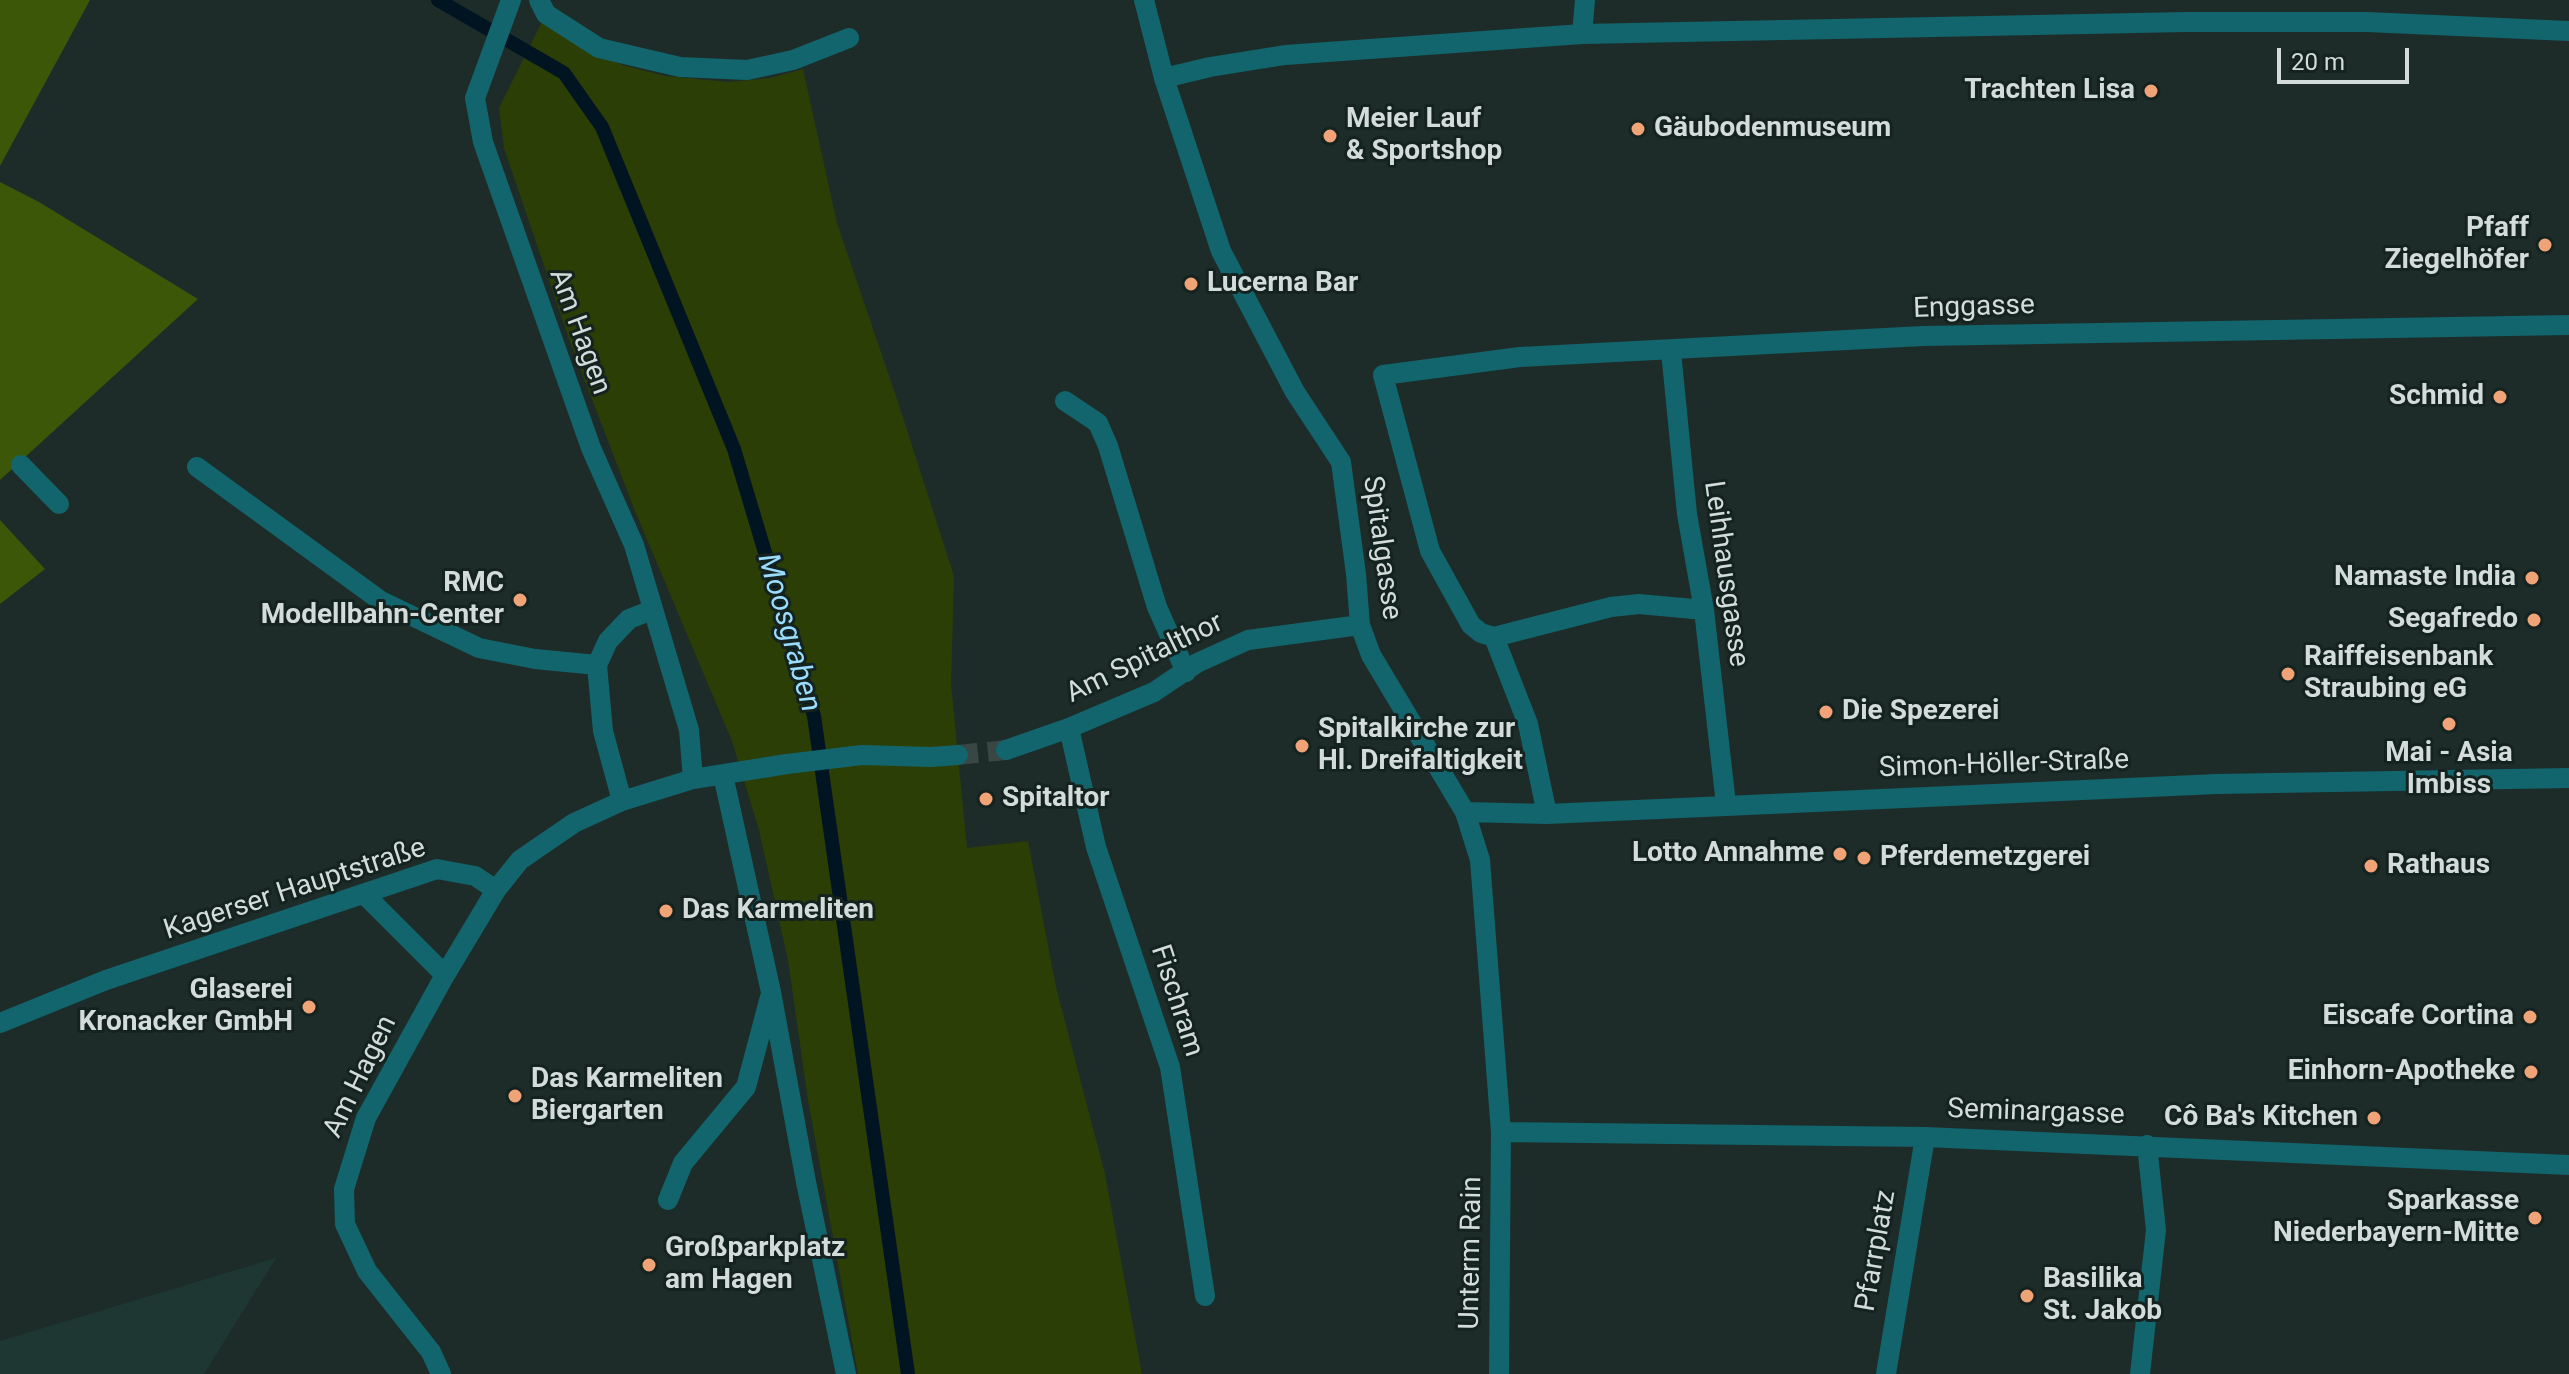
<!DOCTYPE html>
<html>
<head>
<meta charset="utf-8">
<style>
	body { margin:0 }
	#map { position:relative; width:2569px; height:1374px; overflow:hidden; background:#1d2c29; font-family:Roboto,sans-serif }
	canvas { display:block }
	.scale { position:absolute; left:2277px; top:48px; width:132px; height:36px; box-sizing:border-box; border:4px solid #d3dcda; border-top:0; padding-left:10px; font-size:24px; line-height:28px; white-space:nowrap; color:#d3dcda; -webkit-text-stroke:6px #14231f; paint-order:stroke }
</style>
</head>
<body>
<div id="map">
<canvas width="2569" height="1374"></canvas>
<div class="scale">20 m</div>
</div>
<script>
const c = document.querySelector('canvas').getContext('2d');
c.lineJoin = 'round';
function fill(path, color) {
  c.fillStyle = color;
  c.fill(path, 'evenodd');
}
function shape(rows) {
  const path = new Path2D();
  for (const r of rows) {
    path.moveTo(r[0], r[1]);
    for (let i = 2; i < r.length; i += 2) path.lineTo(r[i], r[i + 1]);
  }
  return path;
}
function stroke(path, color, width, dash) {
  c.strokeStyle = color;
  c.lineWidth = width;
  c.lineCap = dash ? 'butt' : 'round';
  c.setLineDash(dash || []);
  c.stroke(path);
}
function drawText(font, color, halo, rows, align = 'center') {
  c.font = font + ' Roboto,sans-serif';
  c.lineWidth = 6;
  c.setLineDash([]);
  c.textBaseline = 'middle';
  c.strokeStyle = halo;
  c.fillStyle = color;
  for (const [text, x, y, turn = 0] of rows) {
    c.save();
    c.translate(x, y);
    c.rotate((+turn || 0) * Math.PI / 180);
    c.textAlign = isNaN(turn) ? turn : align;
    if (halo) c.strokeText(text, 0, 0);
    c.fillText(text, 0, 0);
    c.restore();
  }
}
const built = shape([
	[276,1258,204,1374,0,1374,0,1341]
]);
const green = shape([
	[546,14,622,65,665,76,729,82,770,78,803,69,837,223,899,405,954,576,951,684,967,848,1028,841,1056,987,1105,1174,1142,1374,858,1374,808,1100,788,960,759,830,732,741,635,511,570,342,504,148,499,108]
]);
const forest = shape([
	[0,0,90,0,0,166],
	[0,182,39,202,198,299,0,480],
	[0,520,45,569,0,604]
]);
const stream = shape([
	[438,0,564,73,602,127,734,449,814,716,908,1374]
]);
const minorTunnel = shape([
	[958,755,1006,750]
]);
const minor = shape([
	[511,0,475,98,483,142,591,448,634,545,689,730,693,779],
	[539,0,546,14,599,48,680,67,747,70,793,60,849,38],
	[1144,0,1164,78,1221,251,1295,392,1341,462,1356,574,1360,625,1371,655,1465,812,1480,860,1501,1132,1499,1374],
	[1582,34,1585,0],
	[1164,78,1210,67,1285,55,1582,34,2186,22,2367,22,2569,31],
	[1671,351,1687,514,1704,610,1726,804],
	[1065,401,1098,423,1108,446,1157,607,1186,672],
	[21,465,59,504],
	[197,467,381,601,479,648,535,659,597,665],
	[1494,637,1611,607,1639,604,1704,610],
	[1069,728,1096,847,1170,1067,1205,1296],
	[1006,750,1069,728,1154,692,1197,663,1248,640,1360,625],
	[723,775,771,992,806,1182,846,1374],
	[622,801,603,731,597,665,608,641,629,619,652,610],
	[1465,812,1547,814,2217,784,2569,778],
	[1547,814,1528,724,1494,637,1481,633,1471,625,1430,551,1383,375,1520,357,1923,336,2569,325],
	[364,894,445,975],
	[0,1023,106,980,437,869,475,876,496,890],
	[1501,1132,1925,1137,2569,1165],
	[668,1200,683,1163,746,1087,770,997],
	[441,1374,431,1352,367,1271,345,1224,344,1189,366,1118,445,975,496,890,520,860,574,823,622,801,693,779,787,764,862,755,931,757,958,755],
	[1886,1374,1925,1137],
	[2140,1374,2156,1230,2147,1145]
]);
const markers = [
	[2151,91,8,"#efa377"],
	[1638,129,8,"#efa377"],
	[1330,136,8,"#efa377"],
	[2545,245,8,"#efa377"],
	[1191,284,8,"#efa377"],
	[2500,397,8,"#efa377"],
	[2532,578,8,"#efa377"],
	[520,600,8,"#efa377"],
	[2534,620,8,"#efa377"],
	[2288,674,8,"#efa377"],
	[1826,712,8,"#efa377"],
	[2449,724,8,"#efa377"],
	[1302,746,8,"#efa377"],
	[986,799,8,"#efa377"],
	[1840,854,8,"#efa377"],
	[1864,858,8,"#efa377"],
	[2371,866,8,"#efa377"],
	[666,911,8,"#efa377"],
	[309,1007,8,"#efa377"],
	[2530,1017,8,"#efa377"],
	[2531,1072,8,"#efa377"],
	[515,1096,8,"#efa377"],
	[2374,1118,8,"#efa377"],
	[2535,1218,8,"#efa377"],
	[649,1265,8,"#efa377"],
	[2027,1296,8,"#efa377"]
];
const poiNames = [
	["Trachten Lisa",2135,91,"right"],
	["Meier Lauf",1346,120],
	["& Sportshop",1346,152],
	["Gäubodenmuseum",1654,129],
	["Pfaff",2529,229,"right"],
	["Ziegelhöfer",2529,261,"right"],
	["Lucerna Bar",1207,284],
	["Schmid",2484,397,"right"],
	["Namaste India",2516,578,"right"],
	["RMC",504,584,"right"],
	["Modellbahn-Center",504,616,"right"],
	["Segafredo",2518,620,"right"],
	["Raiffeisenbank",2304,658],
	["Straubing eG",2304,690],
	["Die Spezerei",1842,712],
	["Spitalkirche zur",1318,730],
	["Hl. Dreifaltigkeit",1318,762],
	["Mai - Asia",2449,754,"center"],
	["Imbiss",2449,786,"center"],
	["Spitaltor",1002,799],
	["Lotto Annahme",1824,854,"right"],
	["Pferdemetzgerei",1880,858],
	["Rathaus",2387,866],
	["Das Karmeliten",682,911],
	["Glaserei",293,991,"right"],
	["Kronacker GmbH",293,1023,"right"],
	["Eiscafe Cortina",2514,1017,"right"],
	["Einhorn-Apotheke",2515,1072,"right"],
	["Das Karmeliten",531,1080],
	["Biergarten",531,1112],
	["Cô Ba's Kitchen",2358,1118,"right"],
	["Sparkasse",2519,1202,"right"],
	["Niederbayern-Mitte",2519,1234,"right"],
	["Großparkplatz",665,1249],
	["am Hagen",665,1281],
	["Basilika",2043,1280],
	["St. Jakob",2043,1312]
];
const streetNames = [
	["Enggasse",1974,308,-2],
	["Am Hagen",579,332,70],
	["Spitalgasse",1381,548,82],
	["Leihhausgasse",1725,574,82],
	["Am Spitalthor",1145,659,-26],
	["Simon-Höller-Straße",2004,765,-2],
	["Kagerser Hauptstraße",295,890,-18],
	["Fischram",1176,1001,72],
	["Am Hagen",361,1077,-64],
	["Seminargasse",2036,1113,2],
	["Pfarrplatz",1877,1251,-80],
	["Unterm Rain",1472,1253,-89]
];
const waterNames = [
	["Moosgraben",788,633,74]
];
fill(built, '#1f3732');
fill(green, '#2b3e06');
fill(forest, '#3d5708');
stroke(stream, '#001521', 14);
stroke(minorTunnel, '#384644', 20, [20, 10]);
stroke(minor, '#12656c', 20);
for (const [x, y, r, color] of markers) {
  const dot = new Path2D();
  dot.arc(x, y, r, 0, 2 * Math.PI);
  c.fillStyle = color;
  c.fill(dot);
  stroke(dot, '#14231f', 3);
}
drawText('bold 28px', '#d3dcda', '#14231f', poiNames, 'left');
drawText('28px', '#d3dcda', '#14231f', streetNames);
drawText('italic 30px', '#9adcfd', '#14231f', waterNames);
</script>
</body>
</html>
